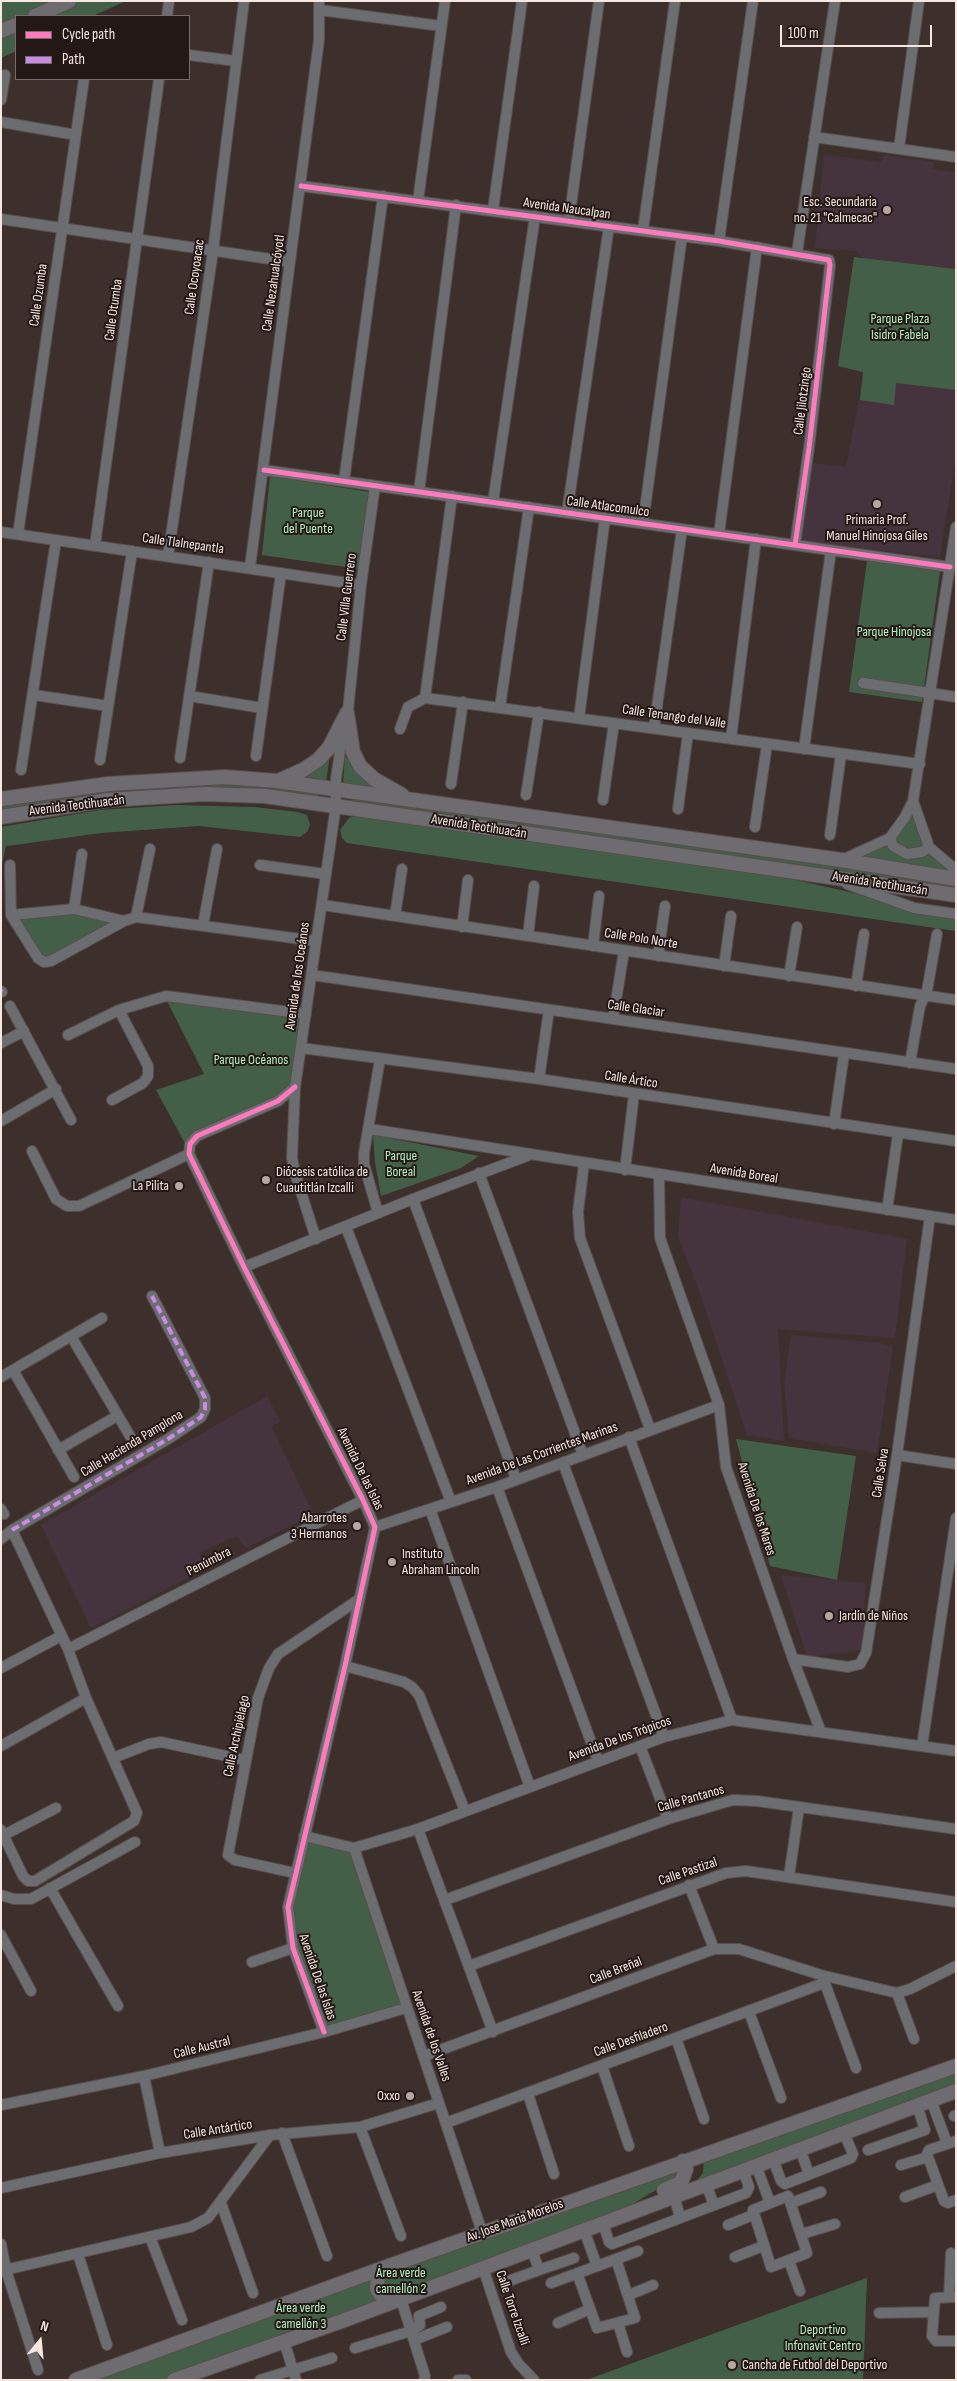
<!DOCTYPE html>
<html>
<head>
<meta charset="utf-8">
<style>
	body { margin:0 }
	#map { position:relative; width:957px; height:2381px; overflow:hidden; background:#3d302c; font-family:"Sofia Sans Condensed",sans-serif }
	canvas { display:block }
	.frame { position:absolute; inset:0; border:2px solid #f6e7e1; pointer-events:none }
	.legend { position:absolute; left:15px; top:15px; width:175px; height:65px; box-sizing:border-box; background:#231815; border:1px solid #776b67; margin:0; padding:6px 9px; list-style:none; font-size:15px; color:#f6e7e1 }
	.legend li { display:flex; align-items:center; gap:10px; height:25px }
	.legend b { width:25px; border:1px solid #776b67 }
	.north { position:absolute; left:15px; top:2316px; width:50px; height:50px; -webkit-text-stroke:4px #231815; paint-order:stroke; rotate:17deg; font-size:14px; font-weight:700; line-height:20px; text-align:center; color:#f6e7e1 }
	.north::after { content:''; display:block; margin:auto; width:18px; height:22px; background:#f6e7e1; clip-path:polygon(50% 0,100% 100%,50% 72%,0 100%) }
	.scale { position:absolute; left:780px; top:25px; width:152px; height:22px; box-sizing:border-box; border:2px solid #f6e7e1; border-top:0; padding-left:6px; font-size:15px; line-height:18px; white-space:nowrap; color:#f6e7e1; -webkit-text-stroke:4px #231815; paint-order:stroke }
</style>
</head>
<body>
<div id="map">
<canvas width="957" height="2381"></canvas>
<div class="frame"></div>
<ul class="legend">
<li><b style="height:6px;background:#fd7abc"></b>Cycle path</li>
<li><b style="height:6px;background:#ca8be6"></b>Path</li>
</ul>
<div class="north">N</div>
<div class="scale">100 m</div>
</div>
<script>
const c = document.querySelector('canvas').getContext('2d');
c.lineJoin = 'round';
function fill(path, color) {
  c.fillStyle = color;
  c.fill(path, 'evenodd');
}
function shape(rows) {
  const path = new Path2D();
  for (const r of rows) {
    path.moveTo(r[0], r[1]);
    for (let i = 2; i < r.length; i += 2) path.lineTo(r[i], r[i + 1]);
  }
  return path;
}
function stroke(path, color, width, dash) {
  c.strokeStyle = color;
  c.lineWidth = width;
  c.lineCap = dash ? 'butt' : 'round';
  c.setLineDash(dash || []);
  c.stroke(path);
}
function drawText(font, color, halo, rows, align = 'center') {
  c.font = font + ' "Sofia Sans Condensed",sans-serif';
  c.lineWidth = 4;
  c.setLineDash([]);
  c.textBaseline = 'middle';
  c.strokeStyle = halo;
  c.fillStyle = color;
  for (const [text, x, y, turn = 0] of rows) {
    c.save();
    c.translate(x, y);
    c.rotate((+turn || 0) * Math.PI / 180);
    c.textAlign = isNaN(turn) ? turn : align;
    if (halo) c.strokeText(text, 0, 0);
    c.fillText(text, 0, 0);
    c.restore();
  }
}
const education = shape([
	[824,155,882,162,884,155,934,162,933,169,956,172,956,269,863,258,857,251,815,248],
	[863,379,956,390,956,456,940,557,801,541,812,463,846,467],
	[681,1197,907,1239,895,1338,778,1329,784,1441,747,1435,700,1293,678,1236],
	[791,1335,880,1343,893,1347,877,1453,789,1438,784,1382],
	[267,1396,281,1422,271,1426,314,1514,246,1548,236,1536,199,1553,206,1569,91,1628,41,1525],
	[781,1575,865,1583,863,1650,807,1657]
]);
const green = shape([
	[4,1,66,1,33,16,16,16,16,24,1,31,1,2],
	[76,1,126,1,93,16,43,16],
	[16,28,16,51,1,58,1,35],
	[854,257,956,269,956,390,896,383,894,405,860,400,863,372,838,366],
	[270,476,369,492,360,569,262,555],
	[867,561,940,571,922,702,849,692],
	[330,755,326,782,297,777],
	[345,757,349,758,379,793,343,785],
	[224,780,319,791,319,795,317,800,265,793,1,815,1,802,90,788],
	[351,798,956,881,956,894,354,803],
	[176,805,254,807,298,812,307,815,310,825,307,832,300,837,199,826,101,833,22,844,6,846,1,868,1,827,100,810],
	[359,815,737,867,854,893,919,913,956,918,956,931,347,843,342,838,340,830,349,818],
	[911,816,916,821,924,845,920,848,904,850,894,840],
	[889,840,894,850,927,850,950,869,949,871,855,857],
	[75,913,113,922,51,961,38,958,18,917],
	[166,999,306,1016,294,1097,187,1147,156,1090,204,1074],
	[373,1135,374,1135,479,1156,461,1168,381,1196,375,1162],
	[736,1439,856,1456,837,1580,770,1566],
	[304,1838,354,1850,405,2007,326,2030,294,1947,289,1906],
	[956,2067,956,2085,692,2186,703,2173,704,2158],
	[681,2169,682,2174,618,2213,387,2297,377,2280,380,2274],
	[378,2274,383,2299,169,2380,80,2380],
	[867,2278,863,2380,586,2380]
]);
const minor = shape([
	[320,10,441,26],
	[167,16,169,1],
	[189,55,236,61],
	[1,100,5,75],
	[1,122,76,135],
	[814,137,956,157],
	[899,148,919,1],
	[301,186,719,241,829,260,830,265,809,448,795,545],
	[418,201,445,1],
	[493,210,522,1],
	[1,219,290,262],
	[569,220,599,1],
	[643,230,675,1],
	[719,241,753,1],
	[797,253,835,1],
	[264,470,950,567],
	[344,481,383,196],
	[419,492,456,205],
	[493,502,535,216],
	[567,513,609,226],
	[643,523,682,236],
	[1,532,361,585],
	[18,534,84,79],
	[719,534,757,247],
	[95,545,159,79],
	[168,556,213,251,244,1],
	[250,567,319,40,319,1],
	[863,683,956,697],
	[34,695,108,706],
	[189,696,262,708],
	[425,698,920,764],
	[425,698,452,496],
	[500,707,529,507],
	[579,718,605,518],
	[347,720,361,585,375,486],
	[654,728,682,529],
	[400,729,408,707,425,698],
	[731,739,756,539],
	[804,749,831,550],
	[256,756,281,573],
	[180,758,209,562],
	[100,760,132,551],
	[21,770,56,540],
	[451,784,463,702],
	[526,795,539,712],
	[603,800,614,723],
	[913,801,929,847,956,870],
	[678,809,688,733],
	[755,827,767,744],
	[830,835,841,754],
	[890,838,893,846,907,854,922,852,929,847],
	[842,860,890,838,905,817,913,801,956,527],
	[10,865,11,915,38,958,44,962,51,961,124,921],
	[260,865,325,874],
	[847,884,914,908,956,914],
	[322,905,956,1000],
	[74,909,82,854],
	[11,915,74,909,124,921,136,917,316,941],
	[395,916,402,869],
	[136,917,150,849],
	[203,925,217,849],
	[462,927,468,880],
	[528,936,534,886],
	[593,946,599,896],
	[658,956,665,906],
	[724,966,731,916],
	[312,975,956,1069],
	[789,976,797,927],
	[856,986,864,934],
	[1,991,2,992],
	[10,1006,71,1120],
	[613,1019,624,951],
	[68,1035,119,1010,166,996,306,1014],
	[1,1043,24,1031],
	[301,1048,539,1079,956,1141],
	[910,1063,920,1006,927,991,937,934],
	[539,1079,549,1010],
	[295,1087,278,1101,197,1136,190,1144,189,1154,244,1267,363,1500,375,1527,345,1666,288,1907,293,1948,324,2032],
	[112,1100,143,1083,148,1076,148,1066,119,1010],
	[1,1121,56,1089],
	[834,1124,844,1054],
	[369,1129,956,1220],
	[32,1151,56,1199,67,1206,79,1206,189,1154],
	[584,1164,578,1212,580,1238,650,1429],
	[625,1170,634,1094],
	[479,1173,583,1455],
	[659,1175,660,1238,719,1405,726,1467,793,1659,821,1732],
	[413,1199,516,1479],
	[887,1210,898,1134],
	[378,1213,364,1164,364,1153,380,1059],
	[346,1227,451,1502],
	[316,1239,295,1173,292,1158,295,1087,336,805,336,778,344,726],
	[244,1267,413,1199,527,1156],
	[71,1336,130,1436],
	[13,1370,74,1477],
	[1,1377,102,1318],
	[629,1437,732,1720],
	[58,1450,117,1416],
	[897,1455,956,1464],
	[563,1463,664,1737],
	[497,1487,598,1761],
	[1,1509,4,1514],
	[430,1509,530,1787],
	[375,1527,497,1487,719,1405],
	[1,1539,12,1530,168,1439,201,1417,205,1409,205,1398,152,1296],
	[68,1649,363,1500],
	[793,1659,848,1667,860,1664,866,1653,897,1455,930,1216],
	[345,1666,404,1682,412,1687,419,1695,465,1811],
	[1,1668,61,1636],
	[1,1746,86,1698],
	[640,1746,668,1819],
	[922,1746,956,1518],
	[113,1758,149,1744,161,1742,245,1760],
	[418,1829,493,2032],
	[1,1830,23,1876,28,1881,35,1881,134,1821,137,1813,86,1698,68,1649,12,1530],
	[4,1835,56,1808],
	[304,1836,354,1848,418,1829,664,1737,732,1720,956,1751],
	[354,1848,482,2232],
	[295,1873,235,1860,228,1855,258,1698,269,1668,278,1654,358,1600],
	[789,1877,799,1807],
	[689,1885,714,1949],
	[50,1888,118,2006],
	[1,1895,14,1899,31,1899,135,1842],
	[445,1900,668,1819,733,1800,757,1801,956,1829],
	[1,1935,31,1991],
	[252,1962,293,1948],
	[469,1966,726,1873,746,1871,956,1902],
	[823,1978,856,2068],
	[897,1993,914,2039],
	[749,2012,781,2098],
	[676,2038,704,2119],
	[424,2056,714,1949,739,1949,821,1975,897,1993,910,1989,956,1966],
	[602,2066,629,2146],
	[144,2076,160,2153],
	[528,2094,554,2174],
	[931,2100,947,2143],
	[1,2105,144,2076,324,2032,406,2008],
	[954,2116,956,2115],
	[446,2123,824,1983],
	[360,2127,401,2236],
	[282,2133,327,2256],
	[956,2141,929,2150,927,2154,944,2201,948,2203,956,2200],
	[800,2149,809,2174],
	[868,2150,925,2130,917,2105],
	[773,2159,781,2181,785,2184,851,2158,853,2154,844,2133],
	[756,2165,770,2203],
	[901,2165,928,2157],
	[706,2184,714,2205],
	[1,2188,160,2153,270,2135,360,2127,439,2103],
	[674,2196,680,2217],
	[788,2196,807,2253,771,2267,753,2210,788,2196],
	[905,2197,938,2185],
	[221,2203,253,2293],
	[791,2203,821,2192],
	[603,2223,609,2242,612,2244,746,2193,749,2187,743,2170],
	[728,2225,753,2215],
	[584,2230,597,2266],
	[802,2234,835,2224],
	[150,2237,182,2320],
	[1,2244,6,2270,38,2370],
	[532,2250,539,2270,574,2258],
	[78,2254,107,2345],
	[735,2257,763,2246],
	[789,2261,800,2291],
	[483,2268,511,2352,518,2363,534,2380],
	[1,2271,191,2227,208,2218,270,2135],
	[577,2273,597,2328,635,2318,616,2259],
	[506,2282,539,2270],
	[551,2283,638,2251],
	[629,2295,653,2285],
	[949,2297,951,2253],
	[956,2297,935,2298,932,2336,936,2341,956,2341],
	[401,2299,425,2376,424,2380],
	[879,2313,933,2312],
	[558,2323,590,2309],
	[618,2323,627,2352],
	[414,2340,447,2327],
	[284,2341,296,2380],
	[355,2348,411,2331,420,2325,419,2316,441,2307],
	[260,2380,332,2358],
	[458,2380,466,2380]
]);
const major = shape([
	[35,16,69,1],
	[1,31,16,25],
	[347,713,353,752,360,766,374,779,402,795],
	[278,781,303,770,318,760,329,748,347,713],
	[1,799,108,784,224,777,277,781,841,860,956,879],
	[1,817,108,800,204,794,265,796,956,895],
	[664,2190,681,2183,686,2169,683,2161],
	[386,2267,378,2276,377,2289,380,2294,386,2297,400,2299],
	[76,2380,386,2267,956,2066],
	[174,2380,342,2321,956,2091]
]);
const quiet = shape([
	[1,991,2,992],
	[12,1530,168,1439,201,1417,205,1409,205,1398,152,1296]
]);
const cycleway = shape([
	[301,186,719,241,829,260,830,265,809,448,795,545],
	[264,470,950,567],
	[295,1087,278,1101,197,1136,190,1144,189,1154,244,1267,363,1500,375,1527,345,1666,288,1907,293,1948,324,2032]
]);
const markers = [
	[887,210,5,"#b5a7a2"],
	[877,504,5,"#b5a7a2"],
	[266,1180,5,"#b5a7a2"],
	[179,1186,5,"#b5a7a2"],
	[357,1526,5,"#b5a7a2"],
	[392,1562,5,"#b5a7a2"],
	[829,1616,5,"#b5a7a2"],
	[410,2096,5,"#b5a7a2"],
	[732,2365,5,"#b5a7a2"]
];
const poiNames = [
	["Esc. Secundaria",877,202],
	["no. 21 \"Calmecac\"",877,218],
	["Primaria Prof.",877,520,"center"],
	["Manuel Hinojosa Giles",877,536,"center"],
	["Diócesis católica de",276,1172,"left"],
	["Cuautitlán Izcalli",276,1188,"left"],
	["La Pilita",169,1186],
	["Abarrotes",347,1518],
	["3 Hermanos",347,1534],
	["Instituto",402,1554,"left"],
	["Abraham Lincoln",402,1570,"left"],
	["Jardín de Niños",839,1616,"left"],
	["Oxxo",400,2096],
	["Cancha de Futbol del Deportivo",742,2365,"left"]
];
const streetNames = [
	["Avenida Naucalpan",567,209,8],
	["Calle Ocoyoacac",195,277,-82],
	["Calle Nezahualcóyotl",274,283,-82],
	["Calle Ozumba",39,295,-82],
	["Calle Otumba",114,310,-82],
	["Calle Jilotzingo",803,401,-83],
	["Calle Atlacomulco",608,507,8],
	["Calle Tlalnepantla",183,544,8],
	["Calle Villa Guerrero",347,597,-83],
	["Calle Tenango del Valle",674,717,8],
	["Avenida Teotihuacán",77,806,-7],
	["Avenida Teotihuacán",479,827,9],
	["Avenida Teotihuacán",880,884,9],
	["Calle Polo Norte",641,939,9],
	["Avenida de los Oceános",298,976,-82],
	["Calle Glaciar",636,1009,8],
	["Calle Ártico",631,1080,9],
	["Avenida Boreal",744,1174,9],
	["Calle Hacienda Pamplona",132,1444,-31],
	["Avenida De Las Corrientes Marinas",542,1454,-20],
	["Avenida De las Islas",360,1469,64],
	["Calle Selva",881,1473,-81],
	["Avenida De los Mares",756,1509,72],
	["Penúmbra",209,1562,-27],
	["Calle Archipiélago",237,1736,-78],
	["Avenida De los Trópicos",620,1739,-20],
	["Calle Pantanos",691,1799,-16],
	["Calle Pastizal",688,1872,-19],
	["Calle Breñal",616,1971,-21],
	["Avenida De las Islas",317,1977,71],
	["Avenida de los Valles",431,2036,71],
	["Calle Desfiladero",631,2040,-20],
	["Calle Austral",202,2048,-14],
	["Calle Antártico",218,2130,-9],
	["Av. Jose Maria Morelos",515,2221,-20],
	["Calle Torre Izcalli",512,2308,71]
];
const parkNames = [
	["Parque Plaza",900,319],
	["Isidro Fabela",900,335],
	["Parque",308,513],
	["del Puente",308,529],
	["Parque Hinojosa",894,632],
	["Parque Océanos",251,1060],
	["Parque",401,1156],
	["Boreal",401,1172],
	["Área verde",401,2273],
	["camellón 2",401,2289],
	["Área verde",301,2308],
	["camellón 3",301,2324],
	["Deportivo",823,2330],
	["Infonavit Centro",823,2346]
];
fill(education, '#45343d');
fill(green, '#445f48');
stroke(minor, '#594e4b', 12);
stroke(major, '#594e4b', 16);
stroke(minor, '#6c6d71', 10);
stroke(major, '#6e6c70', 14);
stroke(quiet, '#ca8be6', 4, [8, 4]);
stroke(cycleway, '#fd7abc', 5);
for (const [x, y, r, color] of markers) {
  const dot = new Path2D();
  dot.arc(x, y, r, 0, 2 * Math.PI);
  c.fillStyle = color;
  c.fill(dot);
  stroke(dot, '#231815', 2);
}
drawText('14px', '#f6e7e1', '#231815', poiNames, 'right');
drawText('14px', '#f6e7e1', '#231815', streetNames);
drawText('14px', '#b4f2c2', '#231815', parkNames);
</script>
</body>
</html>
